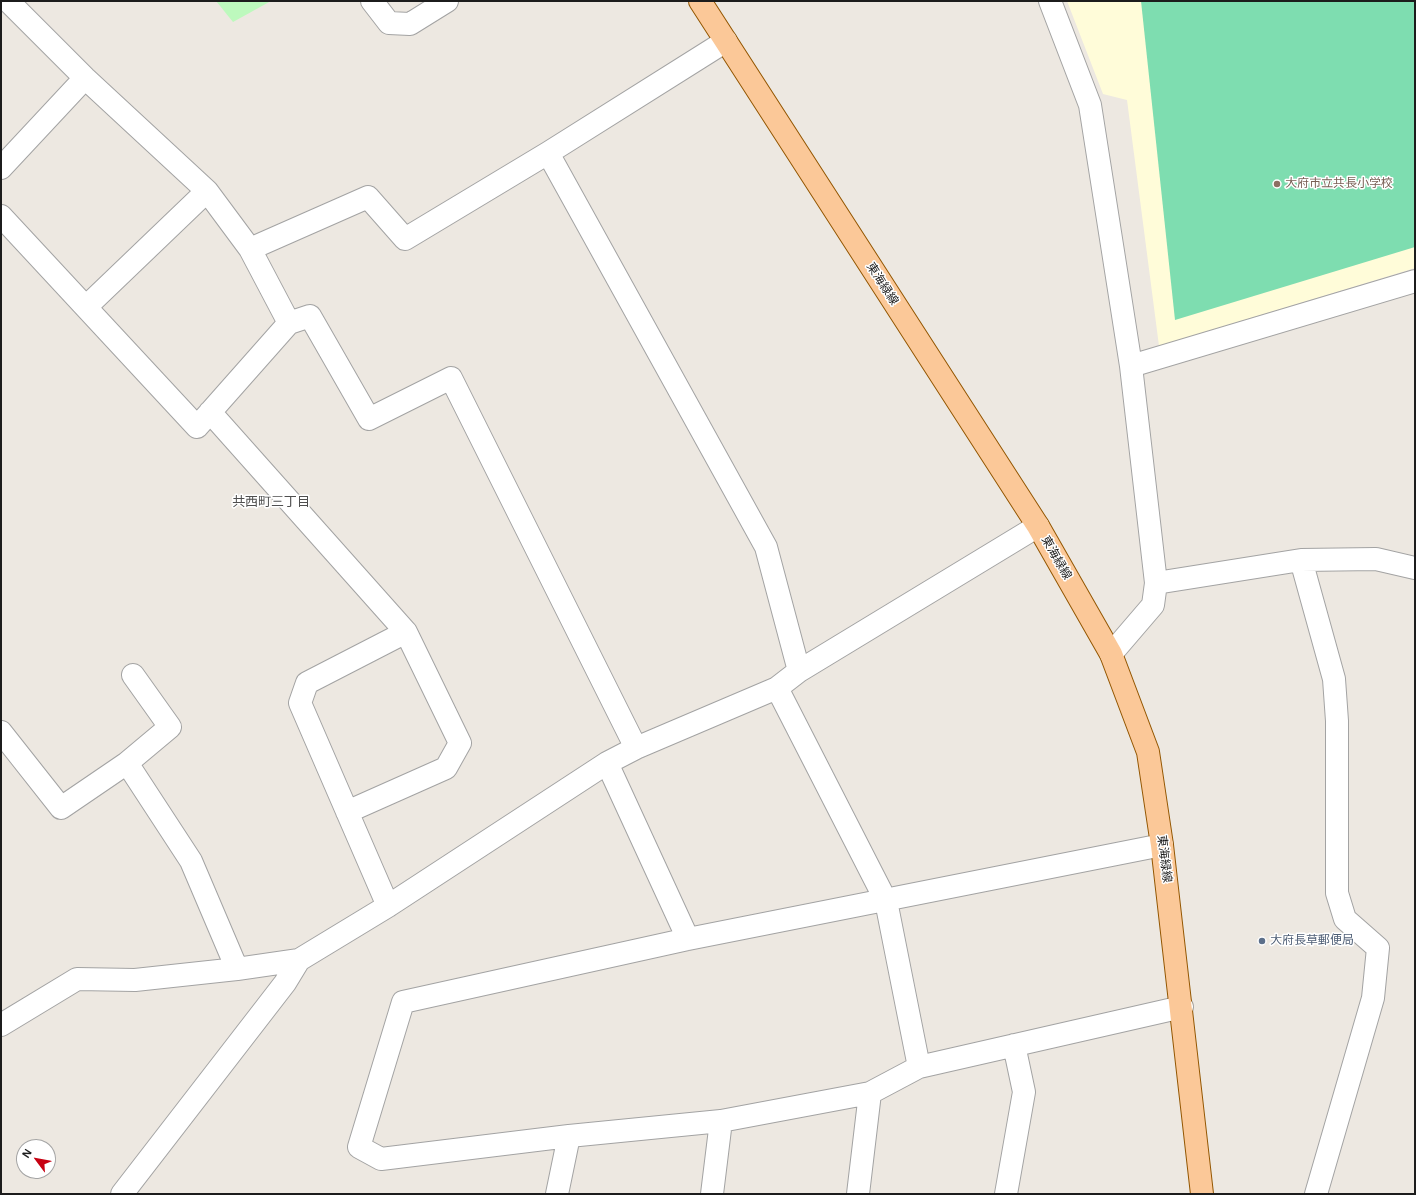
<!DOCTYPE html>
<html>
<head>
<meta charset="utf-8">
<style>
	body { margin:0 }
	#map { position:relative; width:1416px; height:1195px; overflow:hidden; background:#ede8e1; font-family:Helvetica,sans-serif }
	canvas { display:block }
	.frame { position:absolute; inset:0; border:2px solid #1c1c1c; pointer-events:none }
	.north { position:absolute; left:16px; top:1139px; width:40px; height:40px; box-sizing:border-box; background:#fff; border:1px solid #a4a4a4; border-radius:50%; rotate:302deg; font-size:11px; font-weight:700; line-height:16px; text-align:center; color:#1c1c1c }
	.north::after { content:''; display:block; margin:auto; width:14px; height:18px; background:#c70112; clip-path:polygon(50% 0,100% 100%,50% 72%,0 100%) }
</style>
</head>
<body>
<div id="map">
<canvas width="1416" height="1195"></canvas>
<div class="frame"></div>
<div class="north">N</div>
</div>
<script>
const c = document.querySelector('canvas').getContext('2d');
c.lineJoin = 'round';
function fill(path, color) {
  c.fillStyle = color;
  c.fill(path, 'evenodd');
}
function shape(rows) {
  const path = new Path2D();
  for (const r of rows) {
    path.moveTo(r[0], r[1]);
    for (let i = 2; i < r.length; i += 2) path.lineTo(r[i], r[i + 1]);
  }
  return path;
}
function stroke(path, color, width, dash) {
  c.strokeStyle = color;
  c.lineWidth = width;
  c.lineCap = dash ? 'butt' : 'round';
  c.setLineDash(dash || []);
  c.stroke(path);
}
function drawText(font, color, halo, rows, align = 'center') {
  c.font = font + ' Helvetica,"Noto Sans JP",sans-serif';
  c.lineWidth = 3;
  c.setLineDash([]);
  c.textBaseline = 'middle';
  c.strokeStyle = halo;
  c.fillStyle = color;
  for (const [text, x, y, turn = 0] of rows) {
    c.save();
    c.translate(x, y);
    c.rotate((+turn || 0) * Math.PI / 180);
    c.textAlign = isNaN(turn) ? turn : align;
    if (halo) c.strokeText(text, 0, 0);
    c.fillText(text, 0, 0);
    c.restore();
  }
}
const education = shape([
	[1067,1,1415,1,1415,268,1159,346,1127,100,1103,94]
]);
const park = shape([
	[216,1,271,1,233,22]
]);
const pitch = shape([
	[1141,1,1415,1,1415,247,1175,320]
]);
const minor = shape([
	[8,1,85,78,207,191,250,249,289,323,310,316,369,419,451,378,636,748],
	[372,1,389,23,410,24,447,1],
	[1050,1,1090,105,1131,366,1156,583,1153,605,1111,654],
	[548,153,766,547,799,671],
	[1,168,85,78],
	[1,216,197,427,289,323],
	[250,249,368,197,405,239,548,153,726,41],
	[86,307,207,191],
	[1131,366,1415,281],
	[210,412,406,632,460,743,446,768,347,812],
	[1301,560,1334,679,1337,721,1337,893,1345,919,1378,948,1373,998,1316,1194],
	[1156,583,1301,560,1376,559,1415,568],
	[777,688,886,901,919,1067],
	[1,732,61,808,127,763,170,727,133,675],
	[127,763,191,861,237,969],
	[607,763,688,939],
	[1162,845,688,939,403,1002,359,1147,381,1159,569,1136,721,1121,870,1093,919,1067,1182,1007],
	[388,906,300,703,307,683,406,632],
	[1,1025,77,979,135,980,237,969,299,960,388,906,607,763,636,748,777,688,799,671,1038,526],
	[122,1194,285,983,299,960],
	[557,1194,569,1136],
	[712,1194,721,1121],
	[858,1194,870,1093],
	[1006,1194,1024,1092,1014,1045]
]);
const major = shape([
	[700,1,1038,526,1111,654,1148,752,1162,845,1202,1194]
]);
const markers = [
	[1277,184,4,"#8d6e63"],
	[1262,941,4,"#5c6f8a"]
];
const educationNames = [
	["大府市立共長小学校",1285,184]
];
const streetNames = [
	["東海緑線",882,284,57],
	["東海緑線",1056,558,60],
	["東海緑線",1164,859,83]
];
const serviceNames = [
	["大府長草郵便局",1270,941]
];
const neighbourhoodNames = [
	["共西町三丁目",271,502]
];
fill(education, '#fffcd9');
fill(park, '#bdf9bd');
fill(pitch, '#7eddb0');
stroke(minor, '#a3a3a3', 24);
stroke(major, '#935600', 24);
stroke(minor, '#fff', 22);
stroke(major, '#fbc898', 22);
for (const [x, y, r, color] of markers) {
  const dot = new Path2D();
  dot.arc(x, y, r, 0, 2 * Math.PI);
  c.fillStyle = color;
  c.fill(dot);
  stroke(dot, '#fff', 1.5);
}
drawText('12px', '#785e54', '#fff', educationNames, 'left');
drawText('12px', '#1c1c1c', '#fff', streetNames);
drawText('12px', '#4e5e75', '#fff', serviceNames, 'left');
drawText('13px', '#4f4f4f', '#fff', neighbourhoodNames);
</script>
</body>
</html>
